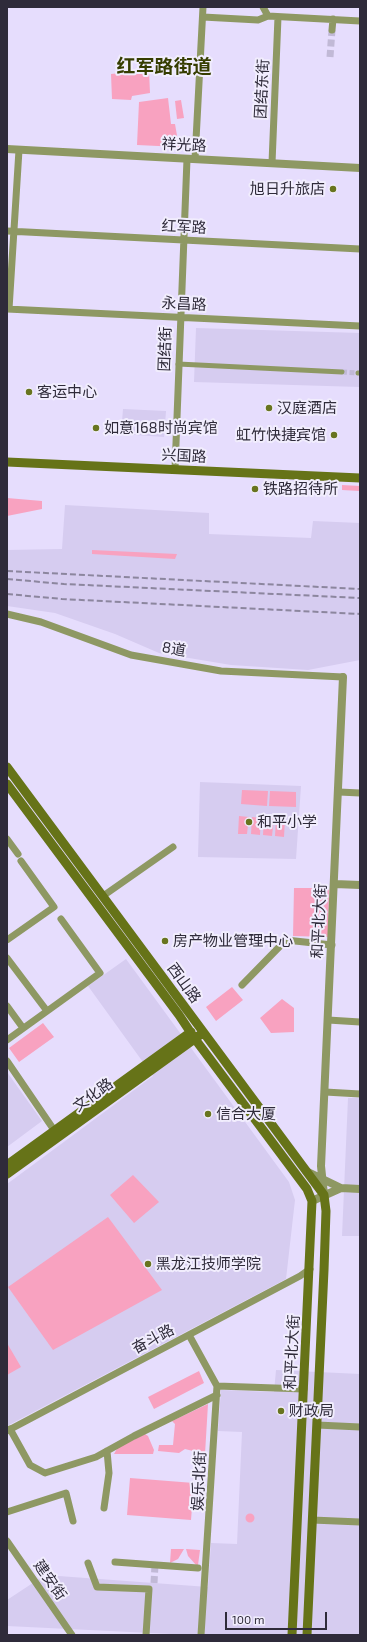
<!DOCTYPE html>
<html>
<head>
<meta charset="utf-8">
<style>
	body { margin:0 }
	#map { position:relative; width:367px; height:1642px; overflow:hidden; background:#e6ddfd; font-family:"Exo 2",sans-serif }
	canvas { display:block }
	.frame { position:absolute; inset:0; border:8px solid #2f2b3a; pointer-events:none }
	.scale { position:absolute; left:225px; top:1612px; width:102px; height:18px; box-sizing:border-box; border:2px solid #2f2b3a; border-top:0; padding-left:5px; font-size:12px; line-height:14px; white-space:nowrap; color:#2f2b3a; -webkit-text-stroke:3px #f1edfd; paint-order:stroke }
</style>
</head>
<body>
<div id="map">
<canvas width="367" height="1642"></canvas>
<div class="frame"></div>
<div class="scale">100 m</div>
</div>
<script>
const c = document.querySelector('canvas').getContext('2d');
c.lineJoin = 'round';
function fill(path, color) {
  c.fillStyle = color;
  c.fill(path, 'evenodd');
}
function shape(rows) {
  const path = new Path2D();
  for (const r of rows) {
    if (r.length === 3) {
      path.moveTo(r[0] + r[2], r[1]);
      path.arc(r[0], r[1], r[2], 0, 2 * Math.PI);
      continue;
    }
    path.moveTo(r[0], r[1]);
    for (let i = 2; i < r.length; i += 2) path.lineTo(r[i], r[i + 1]);
  }
  return path;
}
function stroke(path, color, width, dash) {
  c.strokeStyle = color;
  c.lineWidth = width;
  c.lineCap = dash ? 'butt' : 'round';
  c.setLineDash(dash || []);
  c.stroke(path);
}
function drawText(font, color, halo, rows, align = 'center') {
  c.font = font + ' "Exo 2","Noto Sans SC",sans-serif';
  c.lineWidth = 4;
  c.setLineDash([]);
  c.textBaseline = 'middle';
  c.strokeStyle = halo;
  c.fillStyle = color;
  for (const [text, x, y, turn = 0] of rows) {
    c.save();
    c.translate(x, y);
    c.rotate((+turn || 0) * Math.PI / 180);
    c.textAlign = isNaN(turn) ? turn : align;
    if (halo) c.strokeText(text, 0, 0);
    c.fillText(text, 0, 0);
    c.restore();
  }
}
const built = shape([
	[196,328,360,333,360,387,194,382],
	[123,409,166,411,164,437,121,434],
	[65,505,209,513,209,534,311,538,313,521,360,523,360,660,308,670,231,665,159,653,115,634,55,613,7,606,7,550,62,549],
	[200,782,301,786,296,859,198,857],
	[126,959,289,1182,295,1200,286,1279,7,1426,7,1184,153,1076,88,986],
	[7,1072,42,1121,7,1147],
	[348,1098,360,1098,360,1236,342,1236],
	[276,1370,360,1374,360,1635,192,1635,7,1626,7,1600,45,1575,208,1587,211,1543,237,1544,242,1432,218,1431,221,1390,274,1392]
]);
const green = shape([
	[149,70,150,93,132,96,131,100,112,99,111,74],
	[168,98,171,124,175,124,179,147,137,145,139,102],
	[181,100,184,118,177,119,175,101],
	[342,485,360,486,360,491,342,490],
	[7,498,42,501,42,509,7,516],
	[92,550,177,554,175,559,92,554],
	[242,790,268,791,267,806,241,804],
	[270,791,296,792,296,807,269,806],
	[239,816,249,817,247,834,238,834],
	[252,817,261,818,260,835,251,834],
	[264,817,274,818,272,836,263,835],
	[276,819,285,819,284,837,275,836],
	[294,888,329,888,328,937,293,936],
	[232,987,243,1000,216,1021,206,1007],
	[282,999,294,1008,294,1032,271,1033,260,1018],
	[43,1023,54,1037,19,1062,9,1048],
	[133,1175,159,1202,134,1223,110,1195],
	[108,1217,162,1290,53,1350,8,1287],
	[7,1343,21,1367,7,1375],
	[199,1371,204,1383,154,1409,148,1397],
	[208,1404,205,1454,185,1449,179,1453,158,1451,159,1445,173,1445,175,1424,172,1421],
	[145,1434,148,1436,154,1450,153,1454,114,1454,118,1447],
	[130,1478,194,1483,191,1520,127,1515],
	[250,1518,4.5],
	[171,1549,184,1549,178,1559,170,1563],
	[186,1549,200,1550,198,1565,196,1565,188,1556]
]);
const pedestrianTunnel = shape([
	[342,372,358,373]
]);
const minorTunnel = shape([
	[330,57,332,30],
	[154,1583,155,1565]
]);
const pedestrian = shape([
	[178,364,342,372],
	[358,373,360,373]
]);
const minor = shape([
	[263,7,268,16,360,21],
	[203,17,258,20,268,16],
	[332,30,333,19],
	[195,159,203,7],
	[272,163,278,17],
	[7,231,360,249],
	[7,309,360,326],
	[9,309,19,150],
	[175,469,187,159],
	[7,614,41,622,131,655,221,671,343,677],
	[339,792,360,793],
	[7,839,18,854],
	[103,896,173,847],
	[7,940,54,907,21,861],
	[7,958,47,1011],
	[242,985,286,940,332,945],
	[7,1006,23,1028],
	[328,1020,360,1022],
	[7,1040,100,973,61,919],
	[7,1061,54,1130],
	[325,1092,360,1094],
	[189,1335,217,1386,201,1635],
	[217,1386,304,1389],
	[317,1425,360,1427],
	[10,1429,30,1465,45,1473,96,1457,134,1436,217,1395],
	[7,1431,300,1276,310,1269],
	[104,1508,109,1473,107,1451],
	[7,1512,66,1493,73,1521],
	[312,1520,360,1522],
	[7,1541,72,1635],
	[115,1562,198,1568],
	[88,1563,97,1587,149,1589,146,1635]
]);
const tertiary = shape([
	[7,149,360,168],
	[335,884,360,885],
	[306,1171,341,1188],
	[324,1195,321,1166,343,677],
	[312,1201,341,1188,360,1189]
]);
const secondary = shape([
	[7,462,360,478],
	[7,767,324,1195,326,1211,324,1270,307,1635],
	[7,784,179,1015,195,1039,307,1189,312,1201,292,1635],
	[7,1165,191,1032],
	[7,1174,200,1035]
]);
const rail = shape([
	[7,571,360,589],
	[7,579,64,584,360,598],
	[7,594,62,599,360,614]
]);
const markers = [
	[333,189,4,"#68741f"],
	[29,392,4,"#68741f"],
	[269,408,4,"#68741f"],
	[96,428,4,"#68741f"],
	[334,435,4,"#68741f"],
	[255,489,4,"#68741f"],
	[249,822,4,"#68741f"],
	[165,941,4,"#68741f"],
	[208,1114,4,"#68741f"],
	[148,1264,4,"#68741f"],
	[281,1411,4,"#68741f"]
];
const streetNames = [
	["团结东街",262,89,-87],
	["祥光路",184,145,3],
	["红军路",184,227,3],
	["永昌路",184,304,3],
	["团结街",165,349,-88],
	["兴国路",184,456,3],
	["8道",174,649,10],
	["和平北大街",319,921,-87],
	["西山路",184,983,54],
	["文化路",93,1095,-36],
	["奋斗路",153,1339,-28],
	["和平北大街",292,1352,-87],
	["娱乐北街",199,1481,-87],
	["建安街",50,1580,55]
];
const poiNames = [
	["旭日升旅店",325,189,"right"],
	["客运中心",37,392],
	["汉庭酒店",277,408],
	["如意168时尚宾馆",104,428],
	["虹竹快捷宾馆",326,435,"right"],
	["铁路招待所",263,489],
	["和平小学",257,822],
	["房产物业管理中心",173,941],
	["信合大厦",216,1114],
	["黑龙江技师学院",156,1264],
	["财政局",289,1411]
];
const districtNames = [
	["红军路街道",164,67]
];
fill(built, '#d6ccf0');
fill(green, '#f8a2c0');
stroke(pedestrianTunnel, '#c1b9d6', 5, [5, 2.5]);
stroke(minorTunnel, '#c1b9d6', 7, [7, 3.5]);
stroke(pedestrian, '#8e9863', 5);
stroke(minor, '#8e9863', 7);
stroke(tertiary, '#8e9863', 8);
stroke(secondary, '#667318', 9);
stroke(rail, '#8c869e', 2, [6, 3]);
for (const [x, y, r, color] of markers) {
  const dot = new Path2D();
  dot.arc(x, y, r, 0, 2 * Math.PI);
  c.fillStyle = color;
  c.fill(dot);
  stroke(dot, '#f1edfd', 1.5);
}
drawText('15px', '#2f2b3a', '#f1edfd', streetNames);
drawText('15px', '#2f2b3a', '#f1edfd', poiNames, 'left');
drawText('bold 19px', '#363d00', '#f1edfd', districtNames);
</script>
</body>
</html>
